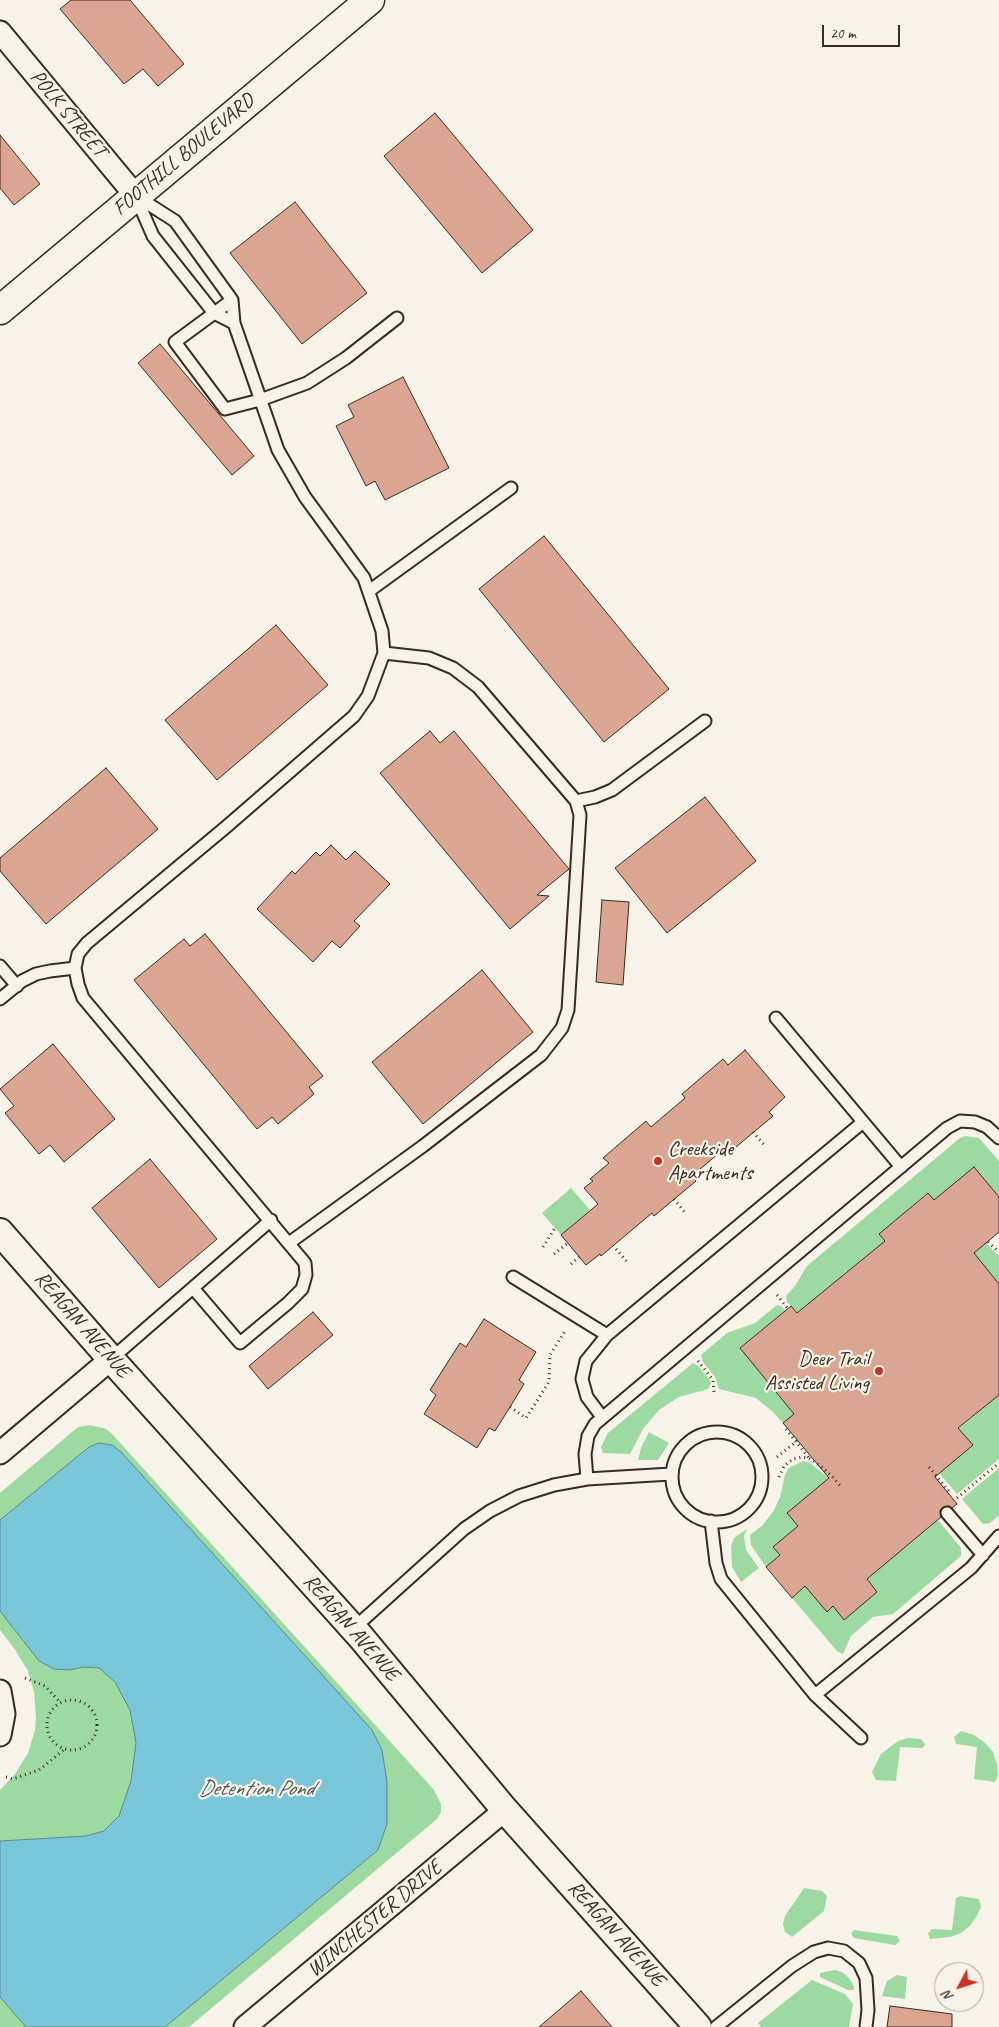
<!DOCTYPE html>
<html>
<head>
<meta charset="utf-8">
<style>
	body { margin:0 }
	#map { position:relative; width:999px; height:2027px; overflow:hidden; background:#f7f3e8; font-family:Caveat,sans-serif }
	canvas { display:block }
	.north { position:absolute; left:934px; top:1962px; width:50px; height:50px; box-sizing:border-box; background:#f7f3e8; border:1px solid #aca397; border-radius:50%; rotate:230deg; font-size:14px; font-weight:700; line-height:20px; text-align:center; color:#3b2a1e }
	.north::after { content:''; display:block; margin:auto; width:18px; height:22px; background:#c8321e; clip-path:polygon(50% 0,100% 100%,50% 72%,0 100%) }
	.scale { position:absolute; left:822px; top:25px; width:78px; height:22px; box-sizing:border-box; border:2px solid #3b2a1e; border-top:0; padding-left:6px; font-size:15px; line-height:18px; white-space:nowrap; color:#3b2a1e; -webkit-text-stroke:4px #f7f3e8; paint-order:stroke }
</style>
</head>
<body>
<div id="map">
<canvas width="999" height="2027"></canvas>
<div class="north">N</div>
<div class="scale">20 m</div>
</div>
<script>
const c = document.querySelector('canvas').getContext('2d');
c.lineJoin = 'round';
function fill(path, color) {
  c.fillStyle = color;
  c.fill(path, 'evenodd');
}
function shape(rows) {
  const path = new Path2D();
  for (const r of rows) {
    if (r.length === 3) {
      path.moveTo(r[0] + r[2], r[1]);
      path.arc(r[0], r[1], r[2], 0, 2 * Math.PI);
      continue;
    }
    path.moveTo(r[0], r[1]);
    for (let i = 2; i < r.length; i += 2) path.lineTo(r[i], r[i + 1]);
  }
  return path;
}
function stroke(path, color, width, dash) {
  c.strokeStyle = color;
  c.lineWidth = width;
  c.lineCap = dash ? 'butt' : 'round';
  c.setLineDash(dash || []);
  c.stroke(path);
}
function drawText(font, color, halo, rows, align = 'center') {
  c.font = font + ' Caveat,sans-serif';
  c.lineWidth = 4.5;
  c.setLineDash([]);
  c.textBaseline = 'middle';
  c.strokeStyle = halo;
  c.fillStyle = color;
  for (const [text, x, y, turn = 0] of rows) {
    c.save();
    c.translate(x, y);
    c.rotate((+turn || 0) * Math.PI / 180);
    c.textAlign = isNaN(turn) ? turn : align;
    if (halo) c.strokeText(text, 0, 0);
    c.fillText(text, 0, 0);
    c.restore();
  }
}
const green = shape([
	[965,1136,979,1138,999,1161,999,1197,974,1167,934,1200,927,1193,879,1234,885,1241,797,1313,787,1302,786,1296,795,1286,807,1266,960,1138],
	[571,1188,590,1210,561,1235,542,1213],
	[986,1243,999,1256,999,1284,974,1253],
	[777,1305,781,1306,785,1310,740,1348,794,1414,783,1423,772,1411,756,1398,719,1389,715,1377,703,1362,701,1355,727,1333,755,1323],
	[693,1363,698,1366,709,1379,711,1383,708,1389,679,1397,659,1410,643,1429,630,1454,603,1453,601,1447,608,1433],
	[999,1395,999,1459,957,1494,939,1473,972,1445,958,1429],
	[90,1425,106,1429,113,1435,434,1790,441,1804,441,1812,437,1819,189,2027,0,2027,0,1790,15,1774,28,1753,35,1730,36,1718,34,1692,28,1671,14,1648,0,1630,0,1493,78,1427],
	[649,1432,669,1443,658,1460,638,1460,641,1448],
	[803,1461,810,1463,830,1479,787,1513,798,1526,780,1555,766,1567,751,1545,750,1535,763,1525,774,1510,780,1497,785,1475,789,1468],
	[999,1468,999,1515,990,1523,983,1524,962,1499],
	[938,1520,961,1548,961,1556,893,1614,873,1617,851,1636,843,1654,837,1651,792,1598,805,1586,827,1612,833,1606,844,1619,877,1592,867,1579],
	[747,1529,744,1536,746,1550,759,1568,741,1582,732,1567,731,1546,734,1538],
	[961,1731,974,1735,985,1743,993,1752,997,1764,998,1775,995,1782,974,1779,977,1747,956,1744,954,1737],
	[908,1738,921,1739,925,1744,924,1747,921,1748,900,1747,896,1781,876,1780,872,1772,881,1754,898,1741],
	[804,1888,822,1891,827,1896,824,1911,792,1937,785,1932,783,1924,785,1916],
	[960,1896,979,1899,981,1907,976,1917,970,1926,961,1933,950,1937,930,1939,928,1933,932,1929,952,1930,956,1898],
	[854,1930,897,1936,900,1941,895,1945,854,1938,851,1934],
	[835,1970,842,1972,849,1978,853,1984,854,1990,848,1990,820,1977,820,1973],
	[897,1975,907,1977,905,1999,882,1996,887,1981],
	[812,1980,845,1994,853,2004,849,2027,761,2027,758,2023]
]);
const water = shape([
	[99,1443,112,1445,122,1453,372,1730,382,1750,387,1782,387,1824,378,1850,165,2027,26,2027,0,1997,0,1841,86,1836,104,1831,119,1816,131,1781,136,1743,130,1710,115,1682,99,1668,83,1667,70,1670,54,1669,39,1661,0,1611,0,1520,89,1447,99,1443]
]);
const building = shape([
	[71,0,130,0,184,64,158,86,143,69,124,84,60,9,71,0],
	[435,113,533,230,482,273,384,156,435,113],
	[0,135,40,184,14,205,0,188,0,135],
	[295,202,367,293,302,344,230,253,295,202],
	[160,344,254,456,232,475,138,363,160,344],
	[403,377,449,468,385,500,375,481,366,486,336,426,354,417,348,405,403,377],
	[544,536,669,689,604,742,479,589,544,536],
	[276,625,328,685,217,780,165,720,276,625],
	[430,731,440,743,454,731,569,869,537,895,549,896,510,929,380,773,430,731],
	[106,768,158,829,46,924,0,871,0,858,106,768],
	[705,797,756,861,667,933,615,868,705,797],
	[331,845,346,860,355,851,390,884,354,921,360,926,340,948,332,941,313,962,257,909,292,871,295,874,316,852,320,856,331,845],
	[602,900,629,902,623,985,596,982,602,900],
	[205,934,323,1076,309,1087,314,1094,278,1124,272,1117,257,1129,134,980,184,939,190,946,205,934],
	[482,970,533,1032,423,1124,372,1062,482,970],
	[53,1044,115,1119,64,1162,50,1145,39,1154,5,1113,14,1106,0,1089,53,1044],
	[745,1050,785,1097,769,1112,773,1116,730,1152,726,1147,692,1176,696,1181,654,1216,652,1213,601,1256,600,1254,586,1265,561,1235,598,1204,584,1188,593,1181,590,1179,609,1163,603,1158,646,1121,651,1127,685,1098,682,1094,723,1059,728,1065,745,1050],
	[150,1159,217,1239,159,1288,92,1208,150,1159],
	[974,1167,999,1197,999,1232,974,1253,999,1284,999,1395,958,1428,973,1445,935,1477,957,1504,952,1508,949,1506,943,1507,940,1511,941,1517,867,1579,877,1592,844,1620,833,1606,827,1612,805,1586,792,1598,766,1567,780,1555,773,1547,798,1526,787,1513,829,1478,783,1423,794,1414,740,1348,791,1306,797,1313,885,1241,879,1234,928,1193,934,1200,974,1167],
	[313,1312,333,1335,268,1389,249,1366,313,1312],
	[484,1319,536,1352,519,1380,524,1384,510,1407,495,1431,489,1428,477,1448,424,1414,436,1395,430,1390,460,1343,466,1347,484,1319],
	[581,1991,612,2027,539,2027,581,1991],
	[890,2006,952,2014,952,2027,887,2027,890,2006]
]);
const path = shape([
	[753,1132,766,1147],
	[674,1199,686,1214],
	[988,1242,999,1252],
	[543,1247,555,1228],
	[616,1249,628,1263],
	[554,1254,568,1243],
	[571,1264,579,1257],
	[777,1295,788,1309],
	[698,1361,713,1380,714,1392],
	[510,1407,526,1418,549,1382,550,1355,565,1331],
	[786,1429,809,1458],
	[777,1457,797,1441],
	[929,1467,951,1494],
	[779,1477,784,1466,793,1459,802,1457,809,1458,819,1465,832,1476,842,1488],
	[957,1498,999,1463],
	[25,1678,45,1686,60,1702],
	[72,1725,25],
	[6,1777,13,1779,39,1770,65,1749]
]);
const service = shape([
	[136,196,175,221,232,300,234,323,278,450,305,497,364,578,382,631,384,653,368,696,354,716,226,827,87,943,78,954,75,968,78,984,83,998,305,1263,306,1275,302,1289,288,1303,240,1343,193,1288],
	[136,197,153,236,214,313,234,323],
	[232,300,175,342,225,409,260,400,307,383,346,358,397,318],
	[369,591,511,488],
	[576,801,595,797,612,790,705,721],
	[0,966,17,986],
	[0,999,22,981,36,974,50,971,75,968],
	[776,1018,901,1167],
	[289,1243,423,1146,541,1055,562,1028,568,1010,580,815,576,801,478,687,453,668,429,658,384,653],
	[513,1277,607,1335],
	[111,1359,271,1220],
	[602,1417,587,1397,582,1379,586,1361,607,1335,863,1122],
	[717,1477,45],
	[587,1479,585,1454,588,1436,595,1424,947,1128,960,1121,975,1122,987,1127,999,1138],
	[947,1513,983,1555],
	[711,1521,716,1563,721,1579,815,1695,861,1738],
	[353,1629,464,1529,490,1511,519,1496,554,1485,587,1479,671,1474],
	[815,1695,971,1568,999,1536],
	[716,2027,792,1966,814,1952,828,1948,844,1951,859,1963,866,1978,868,2010,866,2027]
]);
const minor = shape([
	[0,32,135,195],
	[0,1453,111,1359],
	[0,1691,4,1714,0,1735],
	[245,2027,505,1810]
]);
const tertiary = shape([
	[0,1232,111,1359,360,1636,505,1810,698,2027]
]);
const secondary = shape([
	[0,310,370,0]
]);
const markers = [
	[658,1161,5,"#c8321e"],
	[879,1371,5,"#c8321e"]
];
const streetNames = [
	["POLK STREET",68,114,50],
	["FOOTHILL BOULEVARD",184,155,-40],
	["REAGAN AVENUE",82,1325,49],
	["REAGAN AVENUE",351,1628,49],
	["WINCHESTER DRIVE",375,1919,-40],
	["REAGAN AVENUE",616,1934,48]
];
const poiNames = [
	["Creekside",668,1149],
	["Apartments",668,1173],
	["Deer Trail",869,1359,"right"],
	["Assisted Living",869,1383,"right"]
];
const waterNames = [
	["Detention Pond",256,1789]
];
fill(green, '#9ddaa1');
fill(water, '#79c6d8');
stroke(water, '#60888e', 1);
fill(building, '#dba691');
stroke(building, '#3b2a1e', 1);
stroke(service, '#3b2a1e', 15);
stroke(minor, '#3b2a1e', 25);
stroke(tertiary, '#3b2a1e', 30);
stroke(secondary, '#3b2a1e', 31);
stroke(path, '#3b2a1e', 3, [1, 4]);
stroke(service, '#f7f3e8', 11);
stroke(minor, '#f7f3e8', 21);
stroke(tertiary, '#f7f3e8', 26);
stroke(secondary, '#f7f3e8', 28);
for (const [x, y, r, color] of markers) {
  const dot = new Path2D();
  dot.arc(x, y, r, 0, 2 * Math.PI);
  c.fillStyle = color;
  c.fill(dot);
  stroke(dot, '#f7f3e8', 2);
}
drawText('21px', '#3b2a1e', '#f7f3e8', streetNames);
drawText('21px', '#3b2a1e', '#f7f3e8', poiNames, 'left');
drawText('italic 22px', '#4e5956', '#f7f3e8', waterNames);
</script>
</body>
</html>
